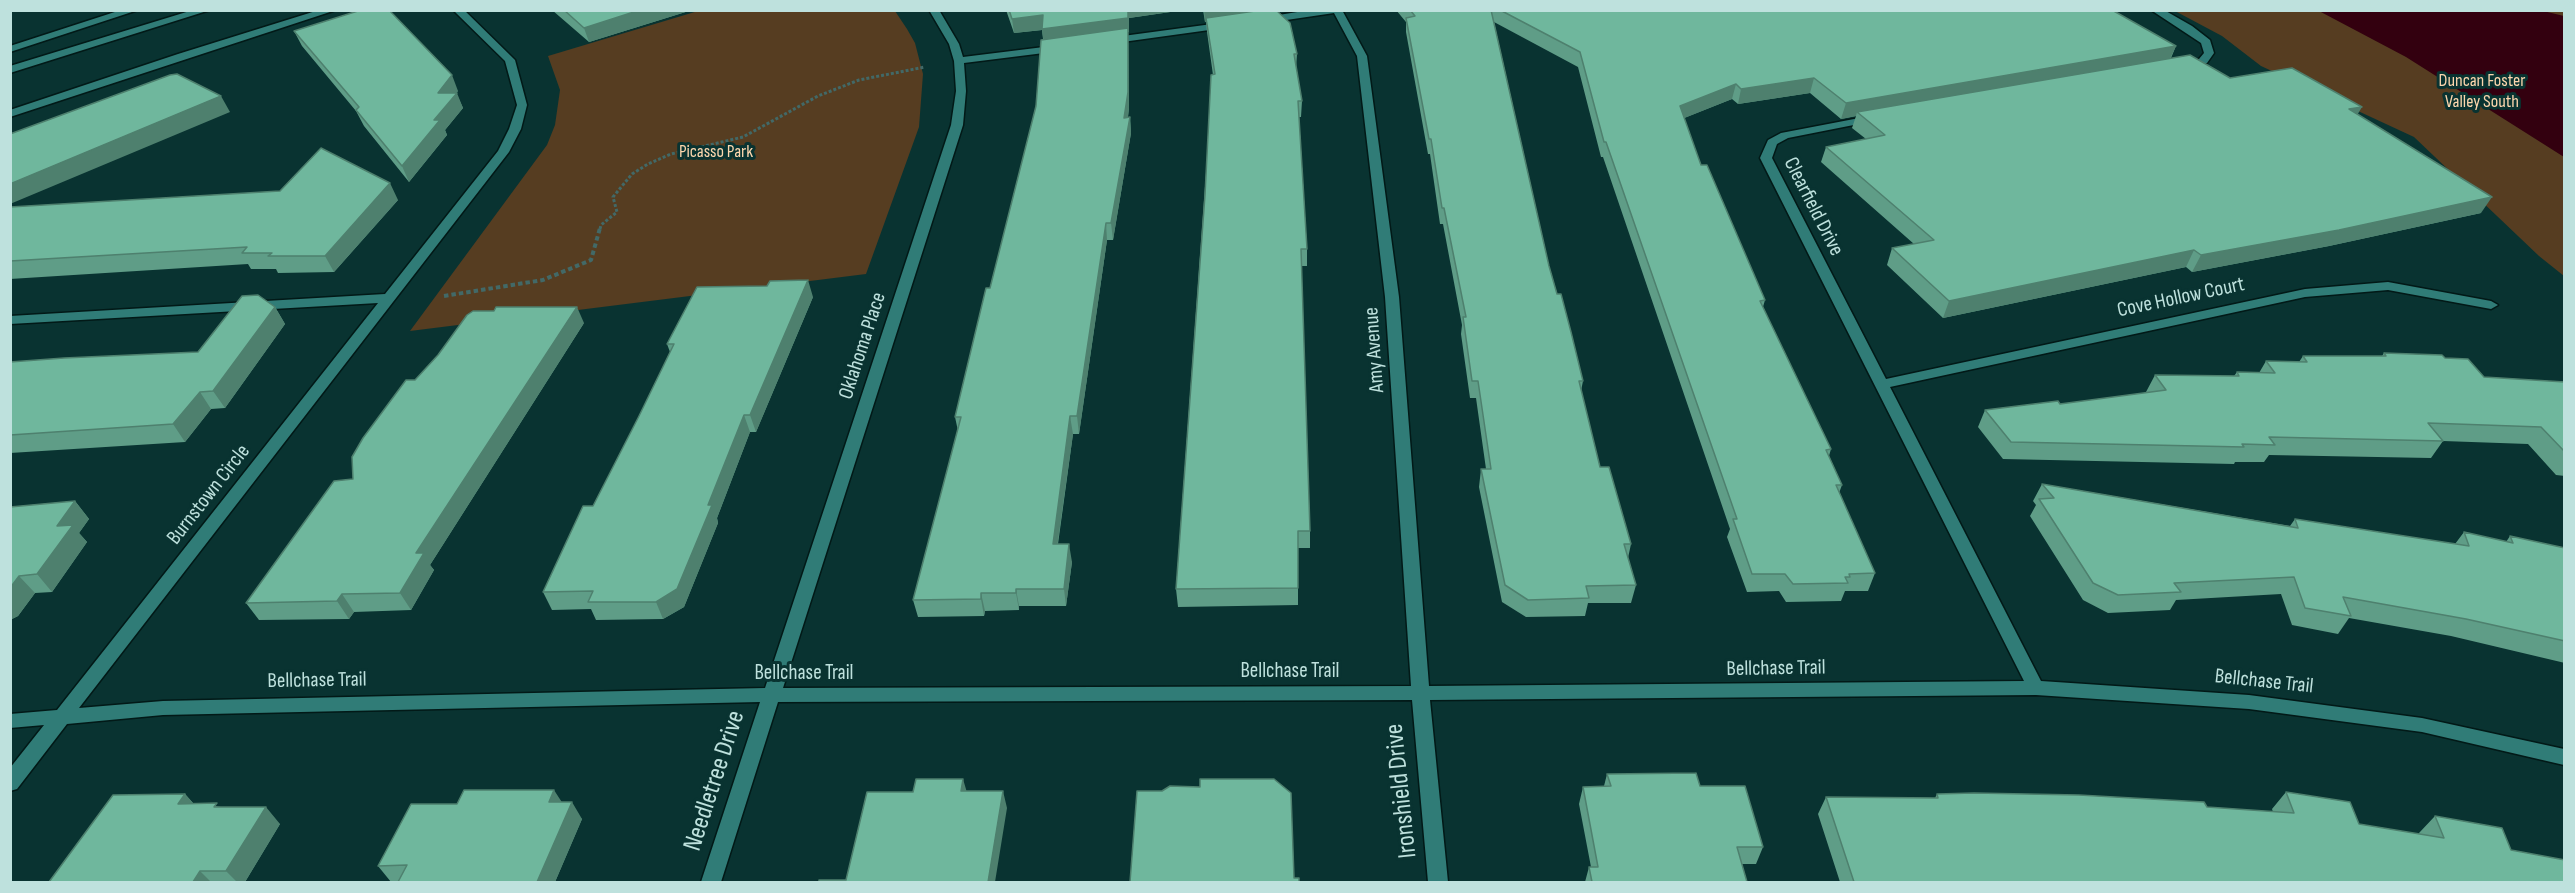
<!DOCTYPE html>
<html>
<head>
<meta charset="utf-8">
<style>
	body { margin:0 }
	#map { position:relative; width:2575px; height:893px; overflow:hidden; background:#093331; font-family:"Sofia Sans Condensed",sans-serif }
	canvas { display:block }
	.frame { position:absolute; inset:0; border:12px solid #bee1dd; pointer-events:none }
</style>
</head>
<body>
<div id="map">
<canvas width="2575" height="893"></canvas>
<div class="frame"></div>
</div>
<script>
const c = document.querySelector('canvas').getContext('2d');
c.lineJoin = 'round';
function fill(path, color) {
  c.fillStyle = color;
  c.fill(path, 'evenodd');
}
function shape(rows) {
  const path = new Path2D();
  for (const r of rows) {
    path.moveTo(r[0], r[1]);
    for (let i = 2; i < r.length; i += 2) path.lineTo(r[i], r[i + 1]);
  }
  return path;
}
function stroke(path, color, width, dash) {
  c.strokeStyle = color;
  c.lineWidth = width;
  c.lineCap = dash ? 'butt' : 'round';
  c.setLineDash(dash || []);
  c.stroke(path);
}
function drawText(font, color, halo, rows, align = 'center') {
  c.font = font + ' "Sofia Sans Condensed",sans-serif';
  c.lineWidth = 6;
  c.setLineDash([]);
  c.textBaseline = 'middle';
  c.strokeStyle = halo;
  c.fillStyle = color;
  for (const [text, x, y, turn = 0] of rows) {
    c.save();
    c.translate(x, y);
    c.rotate((+turn || 0) * Math.PI / 180);
    c.textAlign = isNaN(turn) ? turn : align;
    if (halo) c.strokeText(text, 0, 0);
    c.fillText(text, 0, 0);
    c.restore();
  }
}
const green = shape([
	[698,11,895,11,907,29,915,43,923,74,919,127,866,274,410,331,547,145,555,125,560,90,548,56],
	[2175,11,2564,11,2564,276,2539,256,2414,137,2261,66,2222,36]
]);
const water = shape([
	[2539,10,2564,16,2564,157,2406,57,2319,11]
]);
const pathFar1 = shape([
	[600,229,601,225,617,212,613,197,632,174,648,164,671,154,743,137,818,96,859,80,925,67]
]);
const path = shape([
	[444,296,543,280,591,260,600,228]
]);
const minor = shape([
	[121,10,138,10,10,52,10,46,121,10],
	[193,10,210,10,10,73,10,66,193,10],
	[319,10,336,10,10,117,10,110,178,54,319,10],
	[453,10,464,10,515,60,527,105,521,129,509,152,79,708,163,701,765,688,951,125,956,91,954,61,949,44,929,10,939,10,959,44,963,57,1060,45,1065,48,1060,51,964,63,966,91,963,125,783,688,1411,686,1385,297,1357,56,1334,13,1266,23,1261,20,1266,17,1310,10,1342,10,1367,56,1399,297,1429,686,2024,681,1760,158,1768,140,1781,133,1875,115,1881,118,1879,120,1788,138,1777,144,1772,158,1886,379,2305,289,2388,282,2491,301,2498,305,2491,309,2388,290,2305,297,1890,387,2041,681,2249,695,2422,718,2564,749,2564,765,2422,732,2249,709,2036,695,1430,700,1448,882,1428,882,1412,700,778,702,721,882,701,882,760,702,163,715,67,724,17,789,10,791,10,768,44,725,10,728,10,714,57,710,378,303,10,324,10,316,385,294,498,151,509,129,517,105,505,61,453,10],
	[2151,10,2164,10,2192,26,2210,40,2214,53,2207,63,2178,67,2178,63,2199,59,2204,53,2201,43,2151,10],
	[1227,22,1232,25,1231,27,1108,44,1103,41,1108,38,1227,22]
]);
const wall = shape([
	[552,10,692,10,589,42],
	[1006,10,1184,10,1129,18,1129,32,1128,32,1129,108,1128,117,1130,117,1131,133,1113,240,1107,240,1079,434,1073,434,1058,544,1072,562,1066,606,1019,606,1019,610,985,611,984,616,918,617,913,600,958,431,955,417,990,288,1036,106,1043,39,1042,30,1014,33],
	[1203,10,1276,10,1297,54,1296,69,1302,101,1301,117,1299,117,1307,249,1307,266,1301,266,1310,531,1310,548,1298,548,1298,605,1178,607,1176,589,1213,75,1207,32,1206,22,1205,22],
	[1396,10,2112,10,2176,46,2171,58,2230,78,2358,114,2481,213,2329,246,2192,272,2186,267,1943,318,1887,265,1892,248,1914,244,1821,162,1826,147,1866,139,1852,128,1856,116,1841,119,1810,93,1738,104,1732,99,1684,118,1701,165,1765,300,1763,307,1831,449,1829,456,1842,485,1839,493,1875,573,1868,591,1845,591,1841,601,1786,602,1779,591,1747,592,1727,537,1730,529,1603,157,1601,157,1578,67,1494,22,1549,266,1583,381,1581,391,1600,467,1631,544,1628,558,1636,585,1631,603,1588,603,1585,616,1526,617,1502,602,1479,487,1481,469,1486,469,1476,398,1470,398,1461,334,1462,325,1443,224,1440,224,1430,154,1428,154,1406,32,1406,22],
	[294,31,458,91,456,93,463,108,445,130,447,135,409,182,364,126,356,111,302,46],
	[398,200,334,272,278,273,276,269,251,269,248,264,10,279,10,207],
	[813,297,756,432,750,432,717,518,718,523,684,607,663,619,596,620,591,609,552,610,543,592,593,506,639,416,670,352,667,344],
	[275,307,285,324,225,408,211,409,185,442,10,453,10,362,198,352],
	[584,323,430,565,434,570,411,610,354,612,349,619,259,620,246,603,353,479,415,380],
	[2384,353,2445,358,2484,377,2565,382,2565,476,2556,475,2528,444,2443,441,2431,458,2269,455,2264,462,2235,462,2234,464,2003,459,1978,427,1985,410,2060,404,2147,393,2146,392,2155,375,2234,376,2237,372,2259,373,2266,361,2299,362,2303,356,2382,356],
	[2042,484,2290,526,2295,519,2455,544,2464,532,2506,542,2510,536,2565,548,2565,663,2451,636,2349,618,2338,634,2292,625,2281,594,2176,600,2170,610,2108,613,2083,600,2030,516,2036,505,2033,501],
	[75,501,89,519,79,533,87,542,52,592,35,593,18,616,10,620,10,507],
	[1607,774,1700,786,1763,847,1756,864,1742,864,1747,882,1585,882,1589,867,1591,867,1579,804,1583,787,1604,786],
	[2286,792,2359,824,2419,834,2419,833,2435,816,2511,850,2565,882,1840,882,1818,814,1826,797,1935,798,1937,794,2207,807,2273,812,2272,809],
	[185,794,193,803,221,807,280,824,245,882,49,882],
	[562,802,582,819,555,882,391,882,378,866,457,804]
]);
const shadedWall = shape([
	[640,10,692,10,589,42,584,28],
	[1128,10,1184,10,1129,18,1129,32,1128,32,1129,108,1126,133,1044,44,1042,30,1014,33,1012,19,1043,15],
	[1204,10,1263,10,1205,22],
	[2176,46,2169,61,1857,112,1856,116,1841,119,1846,103],
	[452,75,458,91,454,95,457,93,463,108,445,130,447,135,409,182,402,166,434,120,438,93],
	[1814,78,1810,93,1738,104,1741,89],
	[1736,84,1732,99,1677,121,1680,106],
	[221,96,230,112,10,204,10,184],
	[2362,107,2353,122,2349,109],
	[1130,117,1131,133,1113,240,1111,223],
	[390,183,398,200,334,272,325,256],
	[2492,197,2481,213,2329,246,2192,272,2201,255],
	[1106,223,1107,240,1079,434,1077,416],
	[2194,250,2186,267,1943,318,1949,301],
	[808,280,813,297,756,432,750,415],
	[275,307,285,324,225,408,213,391],
	[577,307,584,323,430,565,434,570,411,610,400,593,416,553],
	[200,392,211,409,185,442,173,424],
	[744,415,750,432,717,518,718,523,684,607,663,619,656,602,708,505],
	[1070,416,1073,434,1055,562,1053,544],
	[75,501,89,519,79,533,87,542,52,592,37,574,57,526],
	[1069,544,1072,562,1066,606,1064,589],
	[19,576,35,593,18,616,10,620,10,588],
	[1016,589,1019,606,1019,610,1016,593],
	[981,593,985,611,984,616,981,599],
	[342,594,354,612,349,619,337,601],
	[963,779,968,796,961,791],
	[554,790,565,807,549,802],
	[1003,791,1007,808,995,882,988,882],
	[185,794,200,811,178,804],
	[572,802,582,819,555,882,537,882],
	[266,807,280,824,245,882,237,882,226,871],
	[200,871,211,882,193,882]
]);
const building = shape([
	[361,10,389,10,452,75,438,93,457,93,434,120,440,120,402,166,356,110,359,107,294,31,361,10],
	[564,10,640,10,584,28,564,10],
	[1009,10,1128,10,1128,18,1042,29,1043,15,1012,19,1009,10],
	[1262,10,1276,10,1290,23,1297,54,1294,54,1302,101,1298,101,1307,249,1301,249,1310,531,1298,531,1298,588,1176,589,1205,195,1211,75,1215,74,1206,18,1262,10],
	[1410,10,1491,10,1549,266,1557,294,1561,294,1571,332,1583,381,1579,381,1600,467,1609,467,1631,544,1624,544,1636,585,1586,586,1589,598,1528,600,1505,585,1481,469,1491,469,1478,381,1472,381,1463,317,1466,317,1444,208,1442,208,1431,139,1429,139,1406,18,1415,16,1410,10],
	[1500,10,2112,10,2176,46,1846,103,1814,78,1741,89,1736,84,1680,106,1701,165,1707,165,1765,300,1760,301,1831,449,1826,450,1842,485,1836,485,1875,573,1849,574,1850,577,1845,577,1848,583,1793,584,1785,574,1752,574,1733,519,1737,519,1606,142,1604,142,1580,52,1500,10],
	[1128,28,1128,92,1124,118,1130,117,1111,223,1106,223,1077,416,1070,416,1053,544,1069,544,1064,589,1016,589,1016,593,981,593,981,599,913,600,961,417,955,417,986,288,990,288,1036,106,1041,40,1128,28],
	[2190,55,2230,78,2292,68,2362,107,2349,109,2492,197,2339,230,2201,255,2194,250,1949,301,1892,248,1934,240,1826,147,1885,135,1857,112,2190,55],
	[177,74,221,96,10,184,10,134,170,75,177,74],
	[321,148,390,183,325,256,268,256,272,253,242,253,247,247,10,261,10,207,280,191,321,148],
	[808,280,750,415,744,415,708,505,712,505,677,589,656,602,588,602,593,591,543,592,583,506,593,506,639,416,674,344,667,344,697,287,767,286,770,281,808,280],
	[258,295,275,307,213,391,200,392,173,424,10,435,10,362,64,358,198,352,242,296,258,295],
	[496,307,577,307,416,553,424,553,400,593,342,594,337,601,246,603,334,481,353,479,352,457,363,438,406,380,415,380,438,355,467,315,473,311,494,311,496,307],
	[2384,353,2442,355,2445,358,2468,359,2484,377,2565,382,2565,452,2541,427,2428,423,2443,441,2269,437,2275,445,2242,444,2244,447,2011,442,1985,410,2058,401,2060,404,2166,390,2155,375,2239,376,2237,372,2275,373,2266,361,2307,362,2303,356,2386,356,2384,353],
	[2042,484,2298,528,2295,519,2469,546,2464,532,2513,543,2510,536,2565,548,2565,641,2466,619,2343,597,2351,616,2305,608,2294,577,2174,583,2181,592,2118,595,2093,583,2039,499,2054,498,2042,484],
	[75,501,57,526,73,525,37,574,19,576,10,588,10,507,75,501],
	[1696,773,1700,786,1745,786,1763,847,1737,847,1747,882,1592,882,1589,867,1598,867,1583,787,1611,786,1607,774,1696,773],
	[916,779,963,779,961,791,1003,791,988,882,819,882,819,880,846,880,867,792,913,792,916,779],
	[1200,779,1274,779,1291,793,1294,878,1299,878,1299,882,1130,882,1137,791,1162,791,1170,786,1200,787,1200,779],
	[464,790,554,790,549,802,572,802,537,882,398,882,407,865,378,866,411,804,457,804,464,790],
	[2286,792,2350,802,2359,824,2444,838,2435,816,2502,828,2511,850,2565,860,2565,882,1854,882,1826,797,1938,798,1937,794,1974,793,2079,795,2204,802,2207,807,2294,813,2286,792],
	[185,794,178,804,217,803,214,807,266,807,226,871,200,871,193,882,49,882,113,795,185,794]
]);
const farParknames = [
	["Duncan Foster",2482,81],
	["Valley South",2482,102],
	["Picasso Park",716,152]
];
const streetNames = [
	["Clearfield Drive",1813,207,63],
	["Cove Hollow Court",2181,298,-12],
	["Oklahoma Place",863,346,-72],
	["Amy Avenue",1375,350,-94],
	["Burnstown Circle",209,495,-52],
	["Bellchase Trail",1776,669,-1],
	["Bellchase Trail",1290,672],
	["Bellchase Trail",804,674],
	["Bellchase Trail",317,681,-1],
	["Bellchase Trail",2264,682,6]
];
const nearStreetnames = [
	["Needletree Drive",715,781,-72],
	["Ironshield Drive",1402,791,-96]
];
fill(green, '#563d21');
fill(water, '#33000f');
stroke(minor, '#021917', 3);
stroke(pathFar1, '#426967', 3, [3, 2]);
stroke(path, '#426967', 4, [4.5, 3]);
fill(minor, '#307c77');
fill(wall, '#5f9d87');
fill(shadedWall, '#4e806e');
fill(building, '#6fb79d');
stroke(building, '#4e806e', 1.5);
drawText('18px', '#fcd6ad', '#093331', farParknames);
drawText('21px', '#bee1dd', '#093331', streetNames);
drawText('26px', '#bee1dd', '#093331', nearStreetnames);
</script>
</body>
</html>
